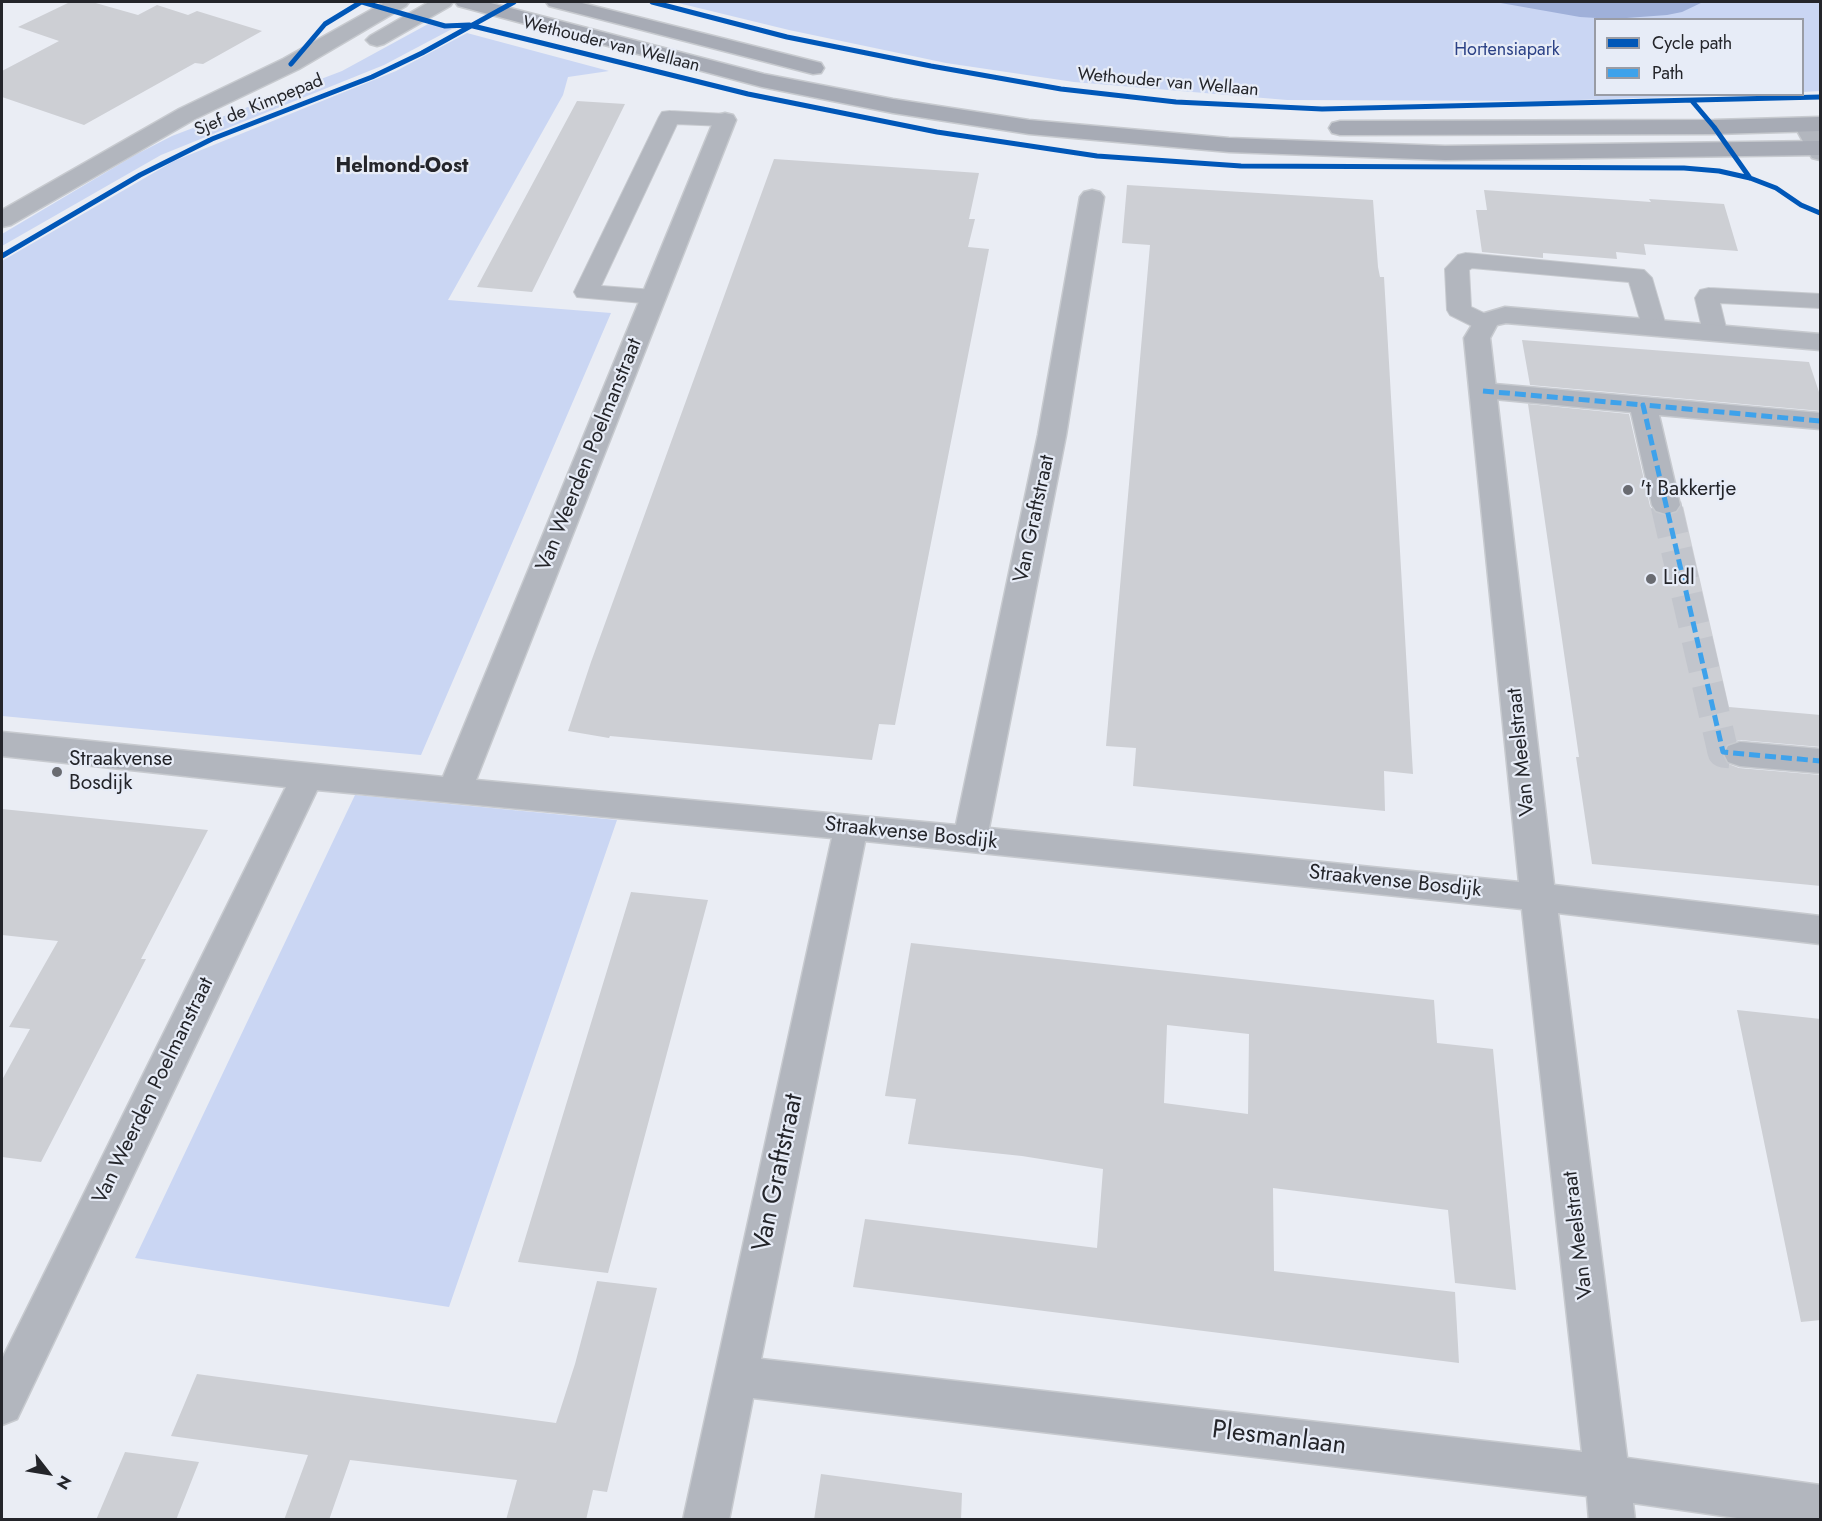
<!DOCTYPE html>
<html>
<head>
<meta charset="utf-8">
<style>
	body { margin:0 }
	#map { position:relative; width:1822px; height:1521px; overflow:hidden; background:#eaedf4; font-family:Jost,sans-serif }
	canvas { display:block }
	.frame { position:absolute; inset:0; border:3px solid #24252a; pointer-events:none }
	.legend { position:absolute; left:1594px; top:18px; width:210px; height:78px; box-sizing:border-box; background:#e7ecf7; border:2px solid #999ca5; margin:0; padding:8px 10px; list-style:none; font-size:18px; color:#24252a }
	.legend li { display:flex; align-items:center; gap:12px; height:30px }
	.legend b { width:30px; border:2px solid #999ca5 }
	.north { position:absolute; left:18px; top:1443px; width:60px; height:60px; -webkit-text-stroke:4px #e7ecf7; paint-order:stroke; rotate:121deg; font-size:16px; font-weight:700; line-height:24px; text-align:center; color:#24252a }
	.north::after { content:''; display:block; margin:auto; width:21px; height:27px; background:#24252a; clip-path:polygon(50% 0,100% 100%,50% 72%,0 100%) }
</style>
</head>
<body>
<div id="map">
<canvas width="1822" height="1521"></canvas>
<div class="frame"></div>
<ul class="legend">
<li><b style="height:8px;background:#0057b8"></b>Cycle path</li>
<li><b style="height:8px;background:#3ea2eb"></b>Path</li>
</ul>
<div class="north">N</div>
</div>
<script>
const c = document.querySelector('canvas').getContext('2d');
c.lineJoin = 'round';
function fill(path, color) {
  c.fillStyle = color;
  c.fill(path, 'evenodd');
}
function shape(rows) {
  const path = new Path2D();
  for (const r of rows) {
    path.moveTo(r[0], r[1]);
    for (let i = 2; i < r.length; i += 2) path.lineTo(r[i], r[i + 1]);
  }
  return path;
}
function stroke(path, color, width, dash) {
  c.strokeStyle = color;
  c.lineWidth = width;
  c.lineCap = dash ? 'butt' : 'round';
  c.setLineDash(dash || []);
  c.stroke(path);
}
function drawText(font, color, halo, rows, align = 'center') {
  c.font = font + ' Jost,sans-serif';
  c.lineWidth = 4.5;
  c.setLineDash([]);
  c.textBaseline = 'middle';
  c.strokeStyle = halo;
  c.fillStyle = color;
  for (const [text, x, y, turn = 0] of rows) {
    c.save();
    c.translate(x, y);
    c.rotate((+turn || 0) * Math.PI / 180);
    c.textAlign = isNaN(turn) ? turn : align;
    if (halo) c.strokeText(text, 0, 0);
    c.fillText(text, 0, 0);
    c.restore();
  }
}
const green = shape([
	[674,2,1820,2,1820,91,1803,92,1802,20,1596,20,1596,94,1726,95,1549,101,1287,100,1074,82,946,63,789,30],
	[430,23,452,29,384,65,161,155,2,246,2,234,135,155,172,136,342,71],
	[467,33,609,71,568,77,563,95,448,300,611,313,421,755,2,716,2,261,174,161,396,71],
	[355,795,617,820,449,1307,135,1258]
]);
const water = shape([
	[1495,2,1703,2,1682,12,1667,15,1613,19,1580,17]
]);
const building = shape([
	[70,2,92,2,138,15,157,5,188,15,197,11,262,31,203,64,195,63,84,125,2,97,2,71,59,41,18,27],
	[577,101,625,104,532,292,477,287],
	[774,159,979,173,969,219,975,219,968,247,989,249,895,725,879,724,872,760,610,736,609,738,568,731,591,662],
	[1127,185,1373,200,1378,267,1380,277,1384,277,1413,774,1384,771,1385,811,1133,786,1136,748,1106,746,1150,245,1122,243],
	[1484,190,1651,202,1649,199,1724,204,1738,251,1644,244,1646,255,1616,252,1617,259,1543,253,1543,258,1482,252,1476,210,1487,210],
	[1522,340,1809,362,1821,398,1821,411,1530,385],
	[1528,404,1629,414,1650,506,1655,513,1667,516,1677,513,1683,506,1729,707,1821,715,1821,747,1740,740,1727,744,1722,753,1726,763,1739,768,1821,775,1821,886,1592,864,1576,757,1579,757],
	[2,809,208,830,141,959,146,959,41,1162,2,1157,2,1080,30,1029,9,1027,58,941,2,935],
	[631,892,708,900,608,1273,518,1262],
	[911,943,1434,1000,1437,1043,1493,1049,1516,1290,1455,1283,1448,1210,1273,1188,1274,1271,1455,1292,1459,1363,853,1287,865,1219,1097,1248,1103,1169,1022,1156,908,1144,916,1099,885,1096],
	[1167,1025,1249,1034,1248,1114,1164,1103],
	[1737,1010,1821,1019,1821,1320,1801,1322],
	[597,1281,657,1288,607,1492,593,1490,586,1520,506,1520,517,1480,350,1460,329,1520,284,1520,308,1455,171,1436,197,1374,556,1423,575,1364],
	[125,1452,199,1462,176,1520,96,1520],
	[821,1474,962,1493,961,1520,814,1520]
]);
const pedestrianTunnel = shape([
	[1666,505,1723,752,1740,754]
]);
const service = shape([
	[670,111,725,114,733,115,736,120,733,125,725,126,677,124,601,286,654,290,663,292,666,297,663,302,654,304,577,297,574,292,659,117,662,112,670,111],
	[1466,253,1644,270,1652,278,1666,326,1663,331,1654,333,1645,331,1642,326,1629,282,1472,268,1469,270,1471,307,1494,318,1497,323,1494,328,1485,330,1476,328,1450,315,1447,310,1445,269,1458,255,1466,253],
	[1709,288,1820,294,1820,308,1720,303,1727,332,1724,337,1715,339,1706,337,1703,332,1695,298,1700,290,1709,288]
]);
const pedestrian = shape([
	[1483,383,1820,413,1820,429,1659,415,1680,505,1676,511,1666,514,1656,511,1652,505,1631,412,1473,397,1470,391,1473,385,1483,383],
	[1740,742,1820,749,1820,773,1740,766,1728,762,1724,754,1728,746,1740,742]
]);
const minor = shape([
	[385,2,409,2,406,6,299,69,195,119,11,225,2,227,2,210,179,109,283,59,385,2],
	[429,2,453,2,450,6,384,44,377,46,370,44,366,40,370,36,429,2],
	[725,113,733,115,736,120,476,780,956,825,1038,435,1080,197,1084,192,1092,190,1100,192,1104,197,1066,435,989,828,1519,882,1464,338,1478,315,1505,307,1820,334,1820,350,1506,323,1497,325,1490,338,1554,885,1820,916,1820,944,1558,913,1627,1458,1820,1485,1820,1520,1751,1520,1633,1503,1635,1520,1589,1520,1587,1496,753,1398,729,1520,683,1520,832,838,317,790,17,1419,2,1425,2,1359,286,787,2,756,2,732,443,777,714,120,717,115,725,113],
	[865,841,1522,909,1582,1452,761,1359,865,841],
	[1805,118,1813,120,1820,133,1820,160,1812,158,1794,125,1797,120,1805,118]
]);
const secondary = shape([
	[455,2,487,2,764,74,893,99,1029,120,1229,138,1445,146,1820,141,1820,155,1445,160,1229,152,1029,134,893,113,762,87,458,6,455,2],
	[546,2,578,2,821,63,824,68,821,73,813,74,549,6,546,2],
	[1820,117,1820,131,1714,134,1340,135,1332,133,1329,128,1332,123,1340,121,1714,120,1820,117]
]);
const quiet = shape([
	[1483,391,1643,405],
	[1820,421,1643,405,1723,752,1820,761]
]);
const cycleway = shape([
	[362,2,445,26,469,25,748,94,937,132,1097,156,1241,166,1684,168,1719,171,1750,178,1776,188,1801,205,1820,213],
	[652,2,787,37,931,66,1061,89,1176,102,1322,109,1820,97],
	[291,64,325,24,361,2],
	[1692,101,1714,127,1750,178],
	[2,256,140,175,212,139,372,77,422,53,514,2]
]);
const markers = [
	[1628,490,6,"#696b71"],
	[1651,579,6,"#696b71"],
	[57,772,6,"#696b71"]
];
const farStreetnames = [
	["Wethouder van Wellaan",611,45,14],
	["Wethouder van Wellaan",1168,83,5],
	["Sjef de Kimpepad",259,106,-22]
];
const farParknames = [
	["Hortensiapark",1507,51]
];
const farQuarternames = [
	["Helmond-Oost",402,167]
];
const streetNames = [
	["Van Weerden Poelmanstraat",590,455,-68],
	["Van Graftstraat",1035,519,-78],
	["Van Meelstraat",1522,752,-96],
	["Straakvense Bosdijk",911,834,6],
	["Straakvense Bosdijk",1395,882,6],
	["Van Weerden Poelmanstraat",154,1091,-64],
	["Van Meelstraat",1579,1235,-97]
];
const poiNames = [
	["'t Bakkertje",1640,490],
	["Lidl",1663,579],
	["Straakvense",69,760],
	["Bosdijk",69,784]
];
const nearStreetnames = [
	["Van Graftstraat",779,1173,-78],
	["Plesmanlaan",1279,1439,7]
];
fill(green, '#cad6f3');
fill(water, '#9fb0d9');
fill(building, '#cdcfd4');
stroke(pedestrianTunnel, '#c2c5cc', 31, [31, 15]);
stroke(service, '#c7cacf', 2);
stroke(pedestrian, '#c7cacf', 3);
stroke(minor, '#c7cacf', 3);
stroke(secondary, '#c7cacf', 3);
fill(service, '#b2b6be');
fill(pedestrian, '#b2b6be');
fill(minor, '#b2b6be');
fill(secondary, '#a7abb5');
stroke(quiet, '#3ea2eb', 5, [11, 5]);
stroke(cycleway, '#0057b8', 5);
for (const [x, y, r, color] of markers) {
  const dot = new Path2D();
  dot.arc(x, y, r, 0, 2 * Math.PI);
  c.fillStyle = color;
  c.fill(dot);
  stroke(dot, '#e7ecf7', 2);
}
drawText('18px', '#24252a', '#e7ecf7', farStreetnames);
drawText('18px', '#2c4286', '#e7ecf7', farParknames);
drawText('bold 20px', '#24252a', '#e7ecf7', farQuarternames);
drawText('21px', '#24252a', '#e7ecf7', streetNames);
drawText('21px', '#24252a', '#e7ecf7', poiNames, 'left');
drawText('26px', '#24252a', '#e7ecf7', nearStreetnames);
</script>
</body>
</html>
